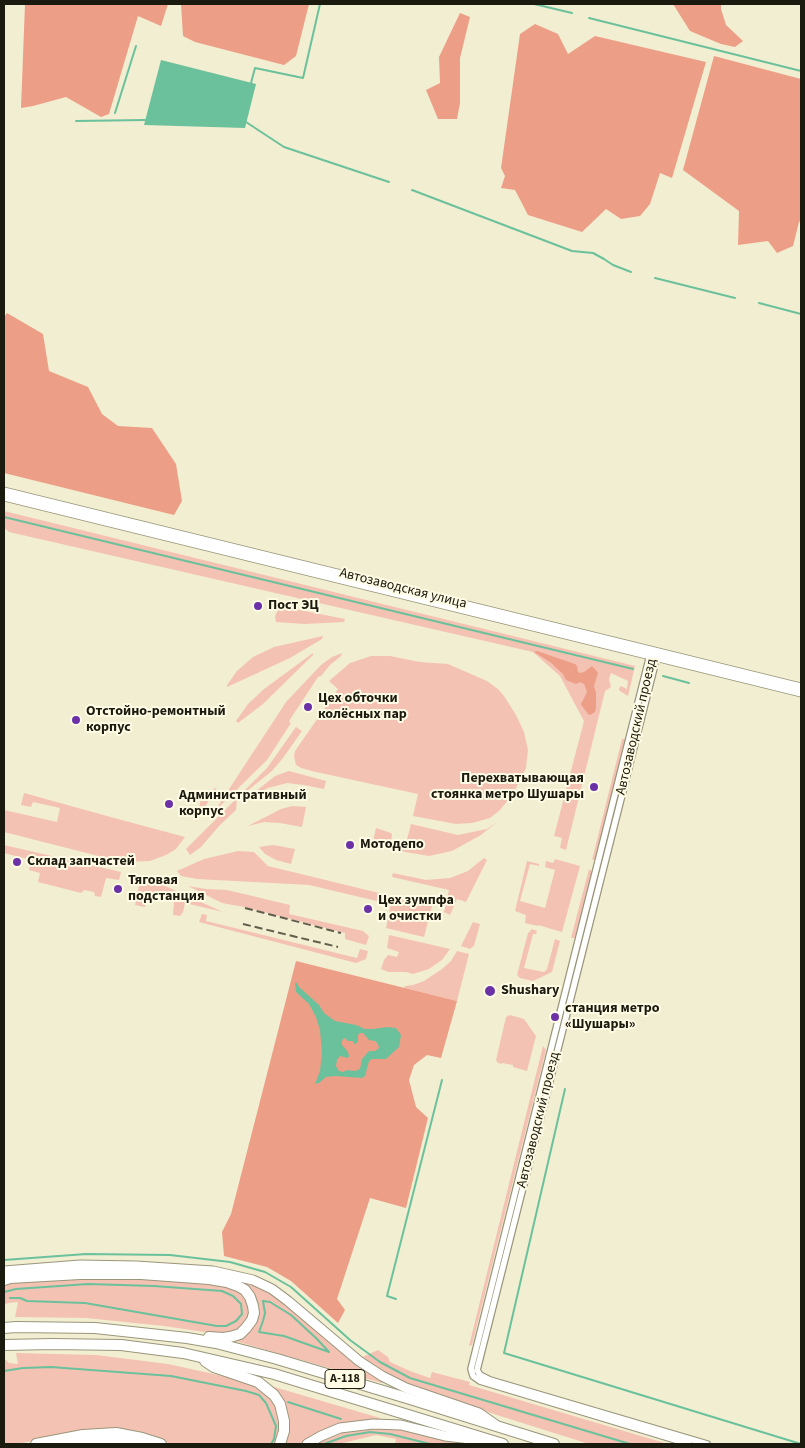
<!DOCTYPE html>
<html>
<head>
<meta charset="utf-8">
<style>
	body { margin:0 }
	#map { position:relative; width:805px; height:1448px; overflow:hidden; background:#f2eed1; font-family:"Source Sans 3",sans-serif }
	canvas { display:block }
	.frame { position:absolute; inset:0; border:5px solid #1b1a0f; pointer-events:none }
</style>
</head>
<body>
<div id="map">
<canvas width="805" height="1448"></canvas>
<div class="frame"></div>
</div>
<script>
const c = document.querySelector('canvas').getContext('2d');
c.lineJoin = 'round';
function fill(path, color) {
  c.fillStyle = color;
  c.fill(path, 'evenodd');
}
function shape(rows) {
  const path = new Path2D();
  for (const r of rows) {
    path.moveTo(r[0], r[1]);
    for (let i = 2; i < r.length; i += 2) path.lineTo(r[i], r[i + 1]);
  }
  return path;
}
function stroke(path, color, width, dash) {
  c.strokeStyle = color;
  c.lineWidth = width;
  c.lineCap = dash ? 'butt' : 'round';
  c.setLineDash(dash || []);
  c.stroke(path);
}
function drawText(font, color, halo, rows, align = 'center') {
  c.font = font + ' "Source Sans 3",sans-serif';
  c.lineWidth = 4;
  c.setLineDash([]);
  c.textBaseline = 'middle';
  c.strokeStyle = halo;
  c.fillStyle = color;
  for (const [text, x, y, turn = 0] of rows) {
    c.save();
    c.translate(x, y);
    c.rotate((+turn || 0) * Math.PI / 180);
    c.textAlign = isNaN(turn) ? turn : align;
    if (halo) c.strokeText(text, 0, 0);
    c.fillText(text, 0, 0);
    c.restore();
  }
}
const green = shape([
	[4,511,635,666,628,696,620,691,619,689,620,687,621,686,627,689,628,681,611,673,609,679,611,687,605,691,566,850,560,848,562,838,554,836,584,721,560,676,533,652,9,532,4,528],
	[280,606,345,619,344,622,304,624,276,622,275,616],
	[323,636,322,639,290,658,227,687,227,685,237,671,253,657,274,647],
	[313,653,313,655,263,704,238,723,236,721,248,704,264,689],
	[342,653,341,656,330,665,321,676,318,677,291,718,289,722,291,723,267,760,220,806,218,806,286,702,321,665,332,657],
	[371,656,390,656,420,662,448,664,487,681,498,689,504,696,516,715,524,732,528,750,526,768,513,794,500,810,490,818,472,823,456,824,413,816,418,794,316,772,301,768,296,765,294,756,295,751,338,689,329,681,350,663],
	[296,727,302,731,283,758,272,771,237,799,236,810,220,825,201,847,190,855,186,849,267,768],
	[622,739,626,739,596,859,592,860],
	[289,771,326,781,324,789,304,785,287,783,268,788,251,797,250,796,275,776],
	[217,787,196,822,202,794,207,794],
	[24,793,118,819,185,837,176,849,166,855,150,861,122,862,4,832,4,810,57,822,60,808,33,802,31,807,21,805],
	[292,806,306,807,302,827,280,823,264,822,248,826,281,809],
	[498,821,481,835,452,851,429,856,399,851,406,843,411,824,458,835,487,829],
	[376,828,391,833,392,835,390,846,373,842],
	[4,845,121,872,119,880,106,878,101,897,95,896,94,892,84,890,81,893,38,882,40,873,29,870,31,860,4,853],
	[273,845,295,849,291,864,276,860,265,854,259,847],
	[238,851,254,852,268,866,379,893,377,901,309,885,197,879,181,876,177,871,204,859],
	[484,858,487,860,466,902,457,899,450,915,444,912,449,890,392,877,393,873,426,880,450,878,468,871],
	[555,859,580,866,562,932,538,925,538,926,525,923,526,915,515,911,527,861,539,864,539,866,530,864,520,901,545,908,555,870,545,867,546,861,553,863],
	[589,869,593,872,575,938,571,938],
	[141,876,152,880,223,912,185,903,183,912,180,916,173,915,174,902,148,895,145,907,135,905],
	[188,886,206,889,227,890,290,905,289,914,363,931,369,936,366,945,345,939,345,933,244,907,222,903],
	[392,898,432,906,424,937,386,928],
	[202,914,207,915,206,921,357,958,360,949,368,951,366,959,356,963,199,922],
	[473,922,480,924,474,946,470,949,461,946],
	[532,929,537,931,536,934,533,934,524,968,544,972,547,969,555,939,560,941,552,972,533,981,520,978,517,975,528,933],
	[389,935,450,949,442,960,429,969,413,974,406,972,388,972,381,969,384,960,388,955,397,957,399,952,387,948],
	[457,951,469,954,457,1001,404,988,405,986,413,985,424,981,442,969,451,961],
	[510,1015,524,1019,536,1036,527,1071,513,1067,513,1065,502,1063,502,1064,498,1063,496,1060,506,1017],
	[543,1046,546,1050,472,1345,469,1346],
	[147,1277,230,1286,242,1292,246,1298,250,1311,247,1321,240,1329,233,1333,218,1334,164,1326,86,1318,15,1317,18,1302,8,1303,4,1305,4,1285,16,1283,33,1280],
	[238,1281,250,1284,262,1289,282,1301,349,1359,372,1376,382,1381,382,1383,235,1341,258,1312,256,1298,252,1293],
	[378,1350,388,1357,390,1362,410,1371,430,1378,432,1372,470,1382,469,1385,668,1444,589,1444,494,1414,418,1389,389,1377,360,1358],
	[16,1353,96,1355,168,1364,250,1382,269,1394,277,1409,280,1424,278,1439,275,1444,171,1444,158,1439,72,1434,16,1444,4,1444,4,1358,9,1363,18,1364],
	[271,1386,380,1418,380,1420,352,1422,327,1429,300,1444,285,1444],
	[380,1427,405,1429,462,1444,395,1444,396,1439,376,1435,339,1444,313,1444,339,1433]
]);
const forest = shape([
	[25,4,168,4,161,26,138,16,109,114,101,117,66,97,33,106,21,108],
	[181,4,309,4,296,56,284,65,195,42,183,36],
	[673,4,721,4,721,9,726,25,743,41,735,47,721,44,690,31],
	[460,13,470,17,460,58,460,103,457,119,438,119,426,90,440,83,439,57],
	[535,24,558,34,568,54,595,36,706,62,672,178,660,173,650,204,640,216,621,219,606,209,582,232,528,215,515,190,501,188,505,176,501,168,520,34],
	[714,56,801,79,801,220,799,222,793,246,777,253,768,241,738,245,739,211,683,170],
	[7,313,43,334,49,371,88,387,102,414,118,426,152,428,176,464,182,501,174,515,4,473,4,339,5,316],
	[537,651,575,664,577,666,578,672,580,673,584,672,592,666,595,669,598,673,594,686,596,693,596,708,595,712,590,715,588,714,582,706,581,704,587,692,584,684,580,682,576,684,566,680,563,674,550,662,534,652],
	[296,961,457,1001,441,1058,427,1055,414,1065,409,1080,416,1107,428,1118,406,1208,370,1198,337,1299,345,1310,338,1323,291,1281,267,1267,224,1256,222,1232,231,1214]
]);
const water = shape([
	[161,60,256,84,245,128,144,125],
	[295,983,297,983,299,987,319,1005,324,1013,335,1021,356,1025,365,1029,373,1029,387,1027,396,1028,401,1035,399,1047,386,1059,372,1059,369,1061,365,1076,362,1078,335,1076,326,1077,319,1083,315,1084,320,1071,322,1053,320,1030,316,1017,309,1004,296,992],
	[360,1033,363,1033,369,1040,375,1041,378,1044,379,1048,375,1051,369,1051,362,1059,360,1069,355,1071,347,1070,343,1072,339,1071,336,1066,337,1060,340,1056,348,1058,349,1056,348,1052,342,1045,342,1041,343,1039,345,1038,348,1041,353,1041,355,1045,358,1041,358,1035]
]);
const stream = shape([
	[534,4,572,13],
	[589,18,801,71],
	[251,83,255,68,303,78,320,4],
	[115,113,136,46],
	[76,121,145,120],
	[246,122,284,147,389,182],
	[412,190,572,251,593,253,604,259,613,265,631,272],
	[655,278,735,298],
	[759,303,801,314],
	[4,517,633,669],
	[663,676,689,683],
	[565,1089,504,1353,801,1444],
	[4,1260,86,1254,170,1255,230,1262,265,1272,291,1287,350,1340,380,1362,410,1378,630,1444],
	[4,1292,16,1289,88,1284,154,1286,222,1291,233,1296,241,1304,242,1314,236,1321,226,1326,217,1326,85,1303,27,1301,20,1298,10,1298],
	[396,1299,387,1296,442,1080],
	[263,1301,270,1302,291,1315,317,1339,329,1352,284,1336,259,1332,263,1321,265,1313,263,1301],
	[4,1371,23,1368,51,1367,171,1376,246,1391,259,1395,266,1403,276,1426,274,1439,271,1444],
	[288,1402,341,1419],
	[324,1444,346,1436,370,1432,390,1434,430,1444]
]);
const minor = shape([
	[652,653,650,655,571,969,471,1369,473,1376,480,1381,689,1444],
	[656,655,654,668,477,1370,480,1375,490,1380,707,1444]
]);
const tertiary = shape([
	[4,491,801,687],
	[4,497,801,693]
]);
const primary = shape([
	[4,1271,80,1265,136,1266,213,1271,253,1280,272,1289,288,1301,359,1361,382,1376,406,1388,479,1413,496,1425],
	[70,1444,106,1440,137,1444],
	[307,1444,321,1436,340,1428,373,1424,401,1425,445,1436,479,1440]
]);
const motorway = shape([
	[4,1280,10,1278,80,1274,141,1274,209,1279,227,1282,238,1286,245,1290,250,1297,253,1306,254,1313,252,1320,246,1328,240,1334,230,1337,223,1338,209,1337],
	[4,1328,16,1327,95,1328,187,1338,216,1343,277,1359,410,1399,554,1444],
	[4,1345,52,1344,121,1345,183,1353,274,1374,503,1444],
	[205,1361,214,1367,258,1382,274,1395,280,1404,284,1421,284,1431,280,1444],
	[36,1444,83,1435,116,1433,142,1438,161,1444]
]);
const rail = shape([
	[245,908,341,933],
	[243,924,338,947]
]);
const markers = [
	[258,606,5,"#6b32a8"],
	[308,707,5,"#6b32a8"],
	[76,720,5,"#6b32a8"],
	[594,787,5,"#6b32a8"],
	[169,804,5,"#6b32a8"],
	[350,845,5,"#6b32a8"],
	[17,862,5,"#6b32a8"],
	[118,889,5,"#6b32a8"],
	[368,909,5,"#6b32a8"],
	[490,991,6,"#6b32a8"],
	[555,1017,5,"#6b32a8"]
];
const shields = [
	[345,1379,40]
];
const shieldNames = [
	["А-118",345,1379]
];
const streetNames = [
	["Автозаводская улица",403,589,14],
	["Автозаводский проезд",637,727,-77],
	["Автозаводский проезд",539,1120,-76]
];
const poiNames = [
	["Пост ЭЦ",268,606],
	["Цех обточки",318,699],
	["колёсных пар",318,715],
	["Отстойно-ремонтный",86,712],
	["корпус",86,728],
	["Перехватывающая",584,779,"right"],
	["стоянка метро Шушары",584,795,"right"],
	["Административный",179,796],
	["корпус",179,812],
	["Мотодепо",360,845],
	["Склад запчастей",27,862],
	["Тяговая",128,881],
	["подстанция",128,897],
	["Цех зумпфа",378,901],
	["и очистки",378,917],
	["Shushary",501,991],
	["станция метро",565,1009],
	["«Шушары»",565,1025]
];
fill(green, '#f4c2b3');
fill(forest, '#ed9e87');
fill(water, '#6bc19b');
stroke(stream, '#6bc19b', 2);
stroke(minor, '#9a967b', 8);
stroke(tertiary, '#9a967b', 9);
stroke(primary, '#9a967b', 11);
stroke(motorway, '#9a967b', 12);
stroke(minor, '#fff', 5.5);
stroke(tertiary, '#fff', 7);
stroke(primary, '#fff', 9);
stroke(motorway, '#fff', 10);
stroke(rail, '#5f5d4c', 2, [8, 4]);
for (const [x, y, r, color] of markers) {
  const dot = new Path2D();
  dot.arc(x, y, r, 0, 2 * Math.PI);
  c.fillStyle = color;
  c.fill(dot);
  stroke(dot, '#fffbe4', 2);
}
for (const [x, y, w] of shields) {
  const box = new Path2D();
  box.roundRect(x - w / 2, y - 9.5, w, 19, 4);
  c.fillStyle = '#fffbe4';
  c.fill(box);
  stroke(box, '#1b1a0f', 1);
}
drawText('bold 12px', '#1b1a0f', null, shieldNames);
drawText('14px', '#1b1a0f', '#fffbe4', streetNames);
drawText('bold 14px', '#1b1a0f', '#fffbe4', poiNames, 'left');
</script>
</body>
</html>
